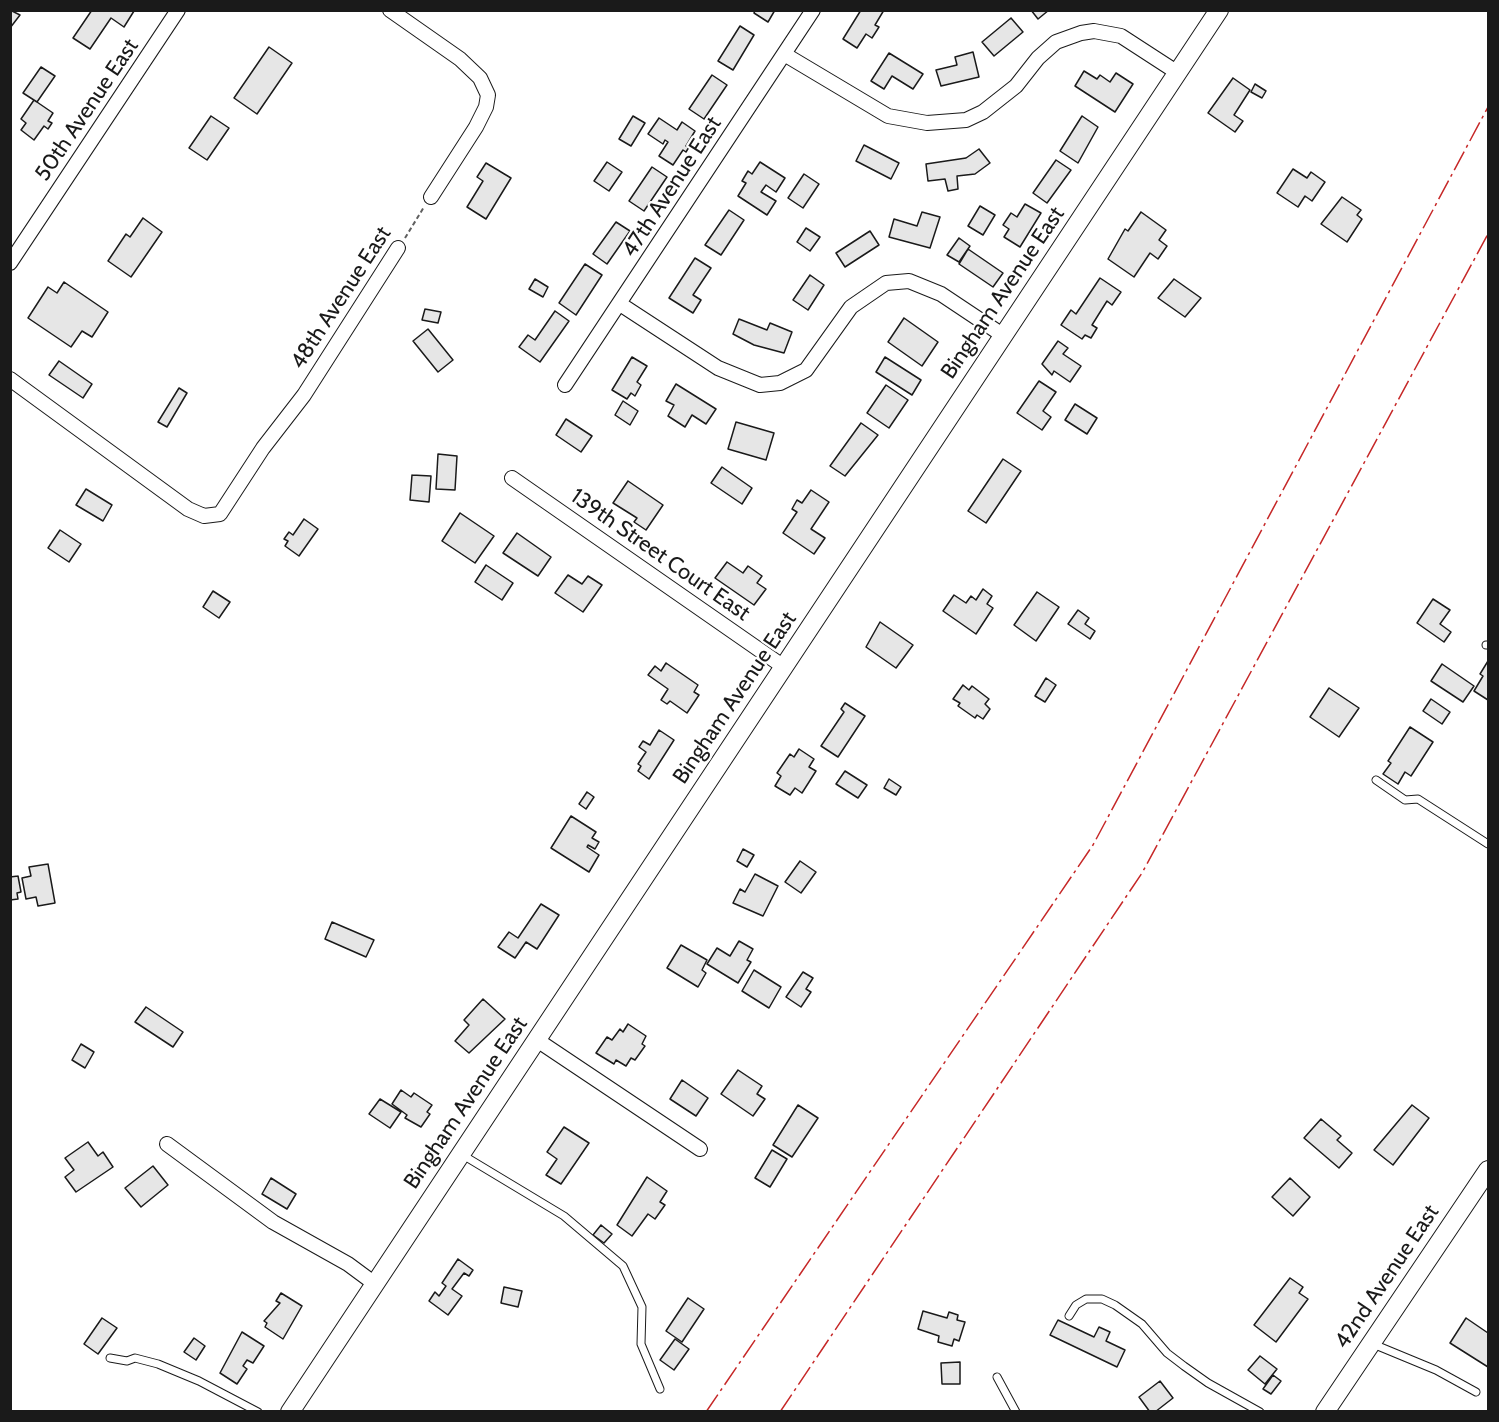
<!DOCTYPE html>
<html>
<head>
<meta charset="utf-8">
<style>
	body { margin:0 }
	#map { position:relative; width:1499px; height:1422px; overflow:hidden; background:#fff; font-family:Cabin,sans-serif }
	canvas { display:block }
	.frame { position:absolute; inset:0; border:12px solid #1a1a1a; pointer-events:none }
</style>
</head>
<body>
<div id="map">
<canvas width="1499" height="1422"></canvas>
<div class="frame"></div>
</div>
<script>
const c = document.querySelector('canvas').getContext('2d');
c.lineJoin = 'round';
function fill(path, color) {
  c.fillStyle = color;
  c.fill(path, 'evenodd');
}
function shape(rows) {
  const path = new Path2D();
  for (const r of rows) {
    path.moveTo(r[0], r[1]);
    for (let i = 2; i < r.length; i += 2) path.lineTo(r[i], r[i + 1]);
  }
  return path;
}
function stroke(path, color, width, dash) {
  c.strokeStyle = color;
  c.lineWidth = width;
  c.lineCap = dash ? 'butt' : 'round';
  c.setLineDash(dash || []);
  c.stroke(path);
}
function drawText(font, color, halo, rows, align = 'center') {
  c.font = font + ' Cabin,sans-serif';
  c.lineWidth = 4.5;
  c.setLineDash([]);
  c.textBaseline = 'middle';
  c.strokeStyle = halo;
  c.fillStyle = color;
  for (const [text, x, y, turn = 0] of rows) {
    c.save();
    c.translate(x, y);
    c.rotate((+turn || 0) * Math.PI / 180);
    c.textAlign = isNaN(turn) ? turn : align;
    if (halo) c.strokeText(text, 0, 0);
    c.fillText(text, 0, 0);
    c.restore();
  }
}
const building = shape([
	[10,10,20,15,10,28,10,10],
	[92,10,133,10,134,11,124,27,111,18,90,49,73,38,92,10],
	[755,10,775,10,768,22,754,13,755,10],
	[861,10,884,10,875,25,879,27,872,38,866,34,857,48,843,39,861,10],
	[1031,10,1049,10,1038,19,1031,10],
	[1011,18,1023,32,994,56,982,42,1011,18],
	[740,26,754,35,733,70,718,61,740,26],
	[269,47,292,63,257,114,234,98,269,47],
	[973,52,979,77,941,86,936,70,957,65,955,57,973,52],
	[889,53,923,74,913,89,892,76,884,89,871,81,889,53],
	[41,67,55,76,37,102,23,93,41,67],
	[1084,71,1097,79,1100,75,1110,82,1116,73,1133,84,1115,112,1075,86,1084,71],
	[712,75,727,85,704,119,689,109,712,75],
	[1233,78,1250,90,1234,115,1243,121,1235,132,1208,113,1233,78],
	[1255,84,1266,91,1262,98,1251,92,1255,84],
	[34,100,53,113,48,121,52,123,48,129,44,126,34,140,21,130,26,123,21,119,34,100],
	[211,116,229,128,207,160,189,148,211,116],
	[633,116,645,123,631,146,619,139,633,116],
	[1082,116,1098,127,1078,163,1060,151,1082,116],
	[659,118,677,130,682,122,695,131,686,146,689,147,686,152,683,150,673,165,659,156,668,142,665,140,663,144,648,134,659,118],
	[864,145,899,163,891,179,856,161,864,145],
	[979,149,990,163,975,174,957,176,958,189,948,191,945,179,928,181,926,164,966,158,979,149],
	[1056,160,1071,170,1047,203,1033,193,1056,160],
	[607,162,622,172,609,191,594,181,607,162],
	[760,162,785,178,776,192,766,185,761,192,776,201,767,215,738,196,746,183,742,181,748,171,752,174,760,162],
	[486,163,511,178,486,219,467,207,483,181,477,177,486,163],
	[652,167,667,177,644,211,629,201,652,167],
	[1293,169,1307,178,1311,172,1325,182,1312,201,1305,196,1298,207,1277,193,1293,169],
	[804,174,819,184,803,208,788,198,804,174],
	[1342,197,1361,210,1357,215,1362,219,1347,242,1321,224,1342,197],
	[1025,204,1041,213,1020,247,1004,237,1009,229,1003,225,1011,213,1017,217,1025,204],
	[980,206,995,215,983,235,968,226,980,206],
	[729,210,744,220,721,255,705,245,729,210],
	[922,212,940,217,930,248,889,237,894,219,917,226,922,212],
	[1141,212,1166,230,1159,240,1167,246,1158,259,1150,253,1134,277,1108,259,1125,229,1128,231,1141,212],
	[143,218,162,232,131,277,108,261,126,234,130,237,143,218],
	[616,222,630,231,607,264,593,254,616,222],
	[806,228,820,237,810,251,797,242,806,228],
	[870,231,879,245,845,267,836,253,870,231],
	[959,238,970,246,959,262,947,255,959,238],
	[968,249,1003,273,993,287,959,264,968,249],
	[695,258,711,268,693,295,701,300,693,313,669,298,695,258],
	[585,264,602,275,576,315,559,303,585,264],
	[810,275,824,285,808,310,793,300,810,275],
	[1100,278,1121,292,1112,305,1107,301,1092,325,1097,328,1091,338,1085,335,1082,339,1061,325,1071,310,1076,314,1100,278],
	[535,279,548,287,543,297,529,289,535,279],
	[1174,279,1201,298,1185,317,1158,298,1174,279],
	[64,282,108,312,92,337,82,331,71,347,28,318,48,287,57,293,64,282],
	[425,309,441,312,438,323,422,320,425,309],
	[555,311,569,321,540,362,519,347,528,335,535,340,555,311],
	[904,318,938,342,922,366,888,342,904,318],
	[739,319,767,330,770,323,792,332,784,353,754,345,733,334,739,319],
	[428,329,453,360,438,372,413,341,428,329],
	[1058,341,1068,348,1063,354,1081,366,1070,382,1054,371,1052,375,1042,364,1058,341],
	[632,357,647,366,637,382,641,385,635,396,631,393,627,399,612,390,632,357],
	[885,357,921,380,912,395,876,372,885,357],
	[59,361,92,384,83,398,49,375,59,361],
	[1039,381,1056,392,1043,411,1051,417,1042,430,1017,413,1039,381],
	[676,384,716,409,706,424,692,415,685,427,668,416,674,405,666,401,676,384],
	[886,385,908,400,889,428,867,413,886,385],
	[179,388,187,393,167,427,158,422,179,388],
	[623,401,638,411,630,425,615,415,623,401],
	[1075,404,1097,418,1087,434,1065,420,1075,404],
	[566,419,592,436,581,452,556,435,566,419],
	[736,422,774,433,766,460,728,449,736,422],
	[861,423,878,435,845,476,830,466,861,423],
	[438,454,457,456,455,490,436,489,438,454],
	[1003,459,1021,471,986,523,968,511,1003,459],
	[722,467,752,488,742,504,711,483,722,467],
	[412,475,431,476,429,502,410,500,412,475],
	[628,481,663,505,646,530,634,522,637,518,613,503,628,481],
	[86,489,112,505,103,521,76,505,86,489],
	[811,490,829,502,811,529,825,538,814,554,783,533,797,512,792,509,797,500,802,503,811,490],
	[460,513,494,536,475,563,442,541,460,513],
	[304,519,318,529,299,556,285,546,288,541,284,539,289,532,293,535,304,519],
	[60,530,81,544,69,562,48,548,60,530],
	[517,533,551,557,538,576,503,553,517,533],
	[727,562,743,573,748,566,762,576,757,583,766,589,754,605,715,578,727,562],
	[486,565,513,583,502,600,475,582,486,565],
	[568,575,582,584,588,576,602,585,583,612,555,593,568,575],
	[983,589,992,596,987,604,993,608,976,634,943,611,954,595,966,603,971,596,976,600,983,589],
	[213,591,230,602,219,618,203,607,213,591],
	[1037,592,1059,607,1036,641,1014,625,1037,592],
	[1433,599,1450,610,1440,624,1451,632,1444,642,1417,623,1433,599],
	[1078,610,1089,618,1085,624,1095,631,1090,639,1068,624,1078,610],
	[880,622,913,645,896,668,866,647,880,622],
	[1488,661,1488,700,1474,691,1483,676,1480,674,1488,661],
	[666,663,698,685,694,692,699,695,687,713,670,701,667,704,661,700,668,689,648,675,655,666,661,671,666,663],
	[1442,664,1474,686,1463,702,1431,681,1442,664],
	[1046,678,1056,685,1045,702,1035,696,1046,678],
	[963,685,969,690,972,686,989,699,985,704,990,709,983,719,977,715,975,718,958,706,960,703,953,699,963,685],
	[1329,688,1359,708,1339,737,1310,717,1329,688],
	[1431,699,1450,712,1442,724,1423,711,1431,699],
	[845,703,865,716,838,757,821,746,844,712,841,709,845,703],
	[1410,727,1433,742,1411,776,1405,772,1398,784,1383,774,1391,763,1388,761,1410,727],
	[659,730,674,740,649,779,638,771,641,766,638,764,646,752,639,747,643,741,650,745,659,730],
	[799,749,814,759,809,767,816,771,802,793,795,788,790,795,775,786,781,776,777,773,790,754,794,757,799,749],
	[845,771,867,785,858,798,836,784,845,771],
	[889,779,901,787,896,795,884,788,889,779],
	[587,792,594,797,586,809,579,804,587,792],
	[571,816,596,832,592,838,599,842,595,849,588,845,587,847,599,855,589,872,551,848,571,816],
	[743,849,754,855,747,867,737,861,743,849],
	[800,861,816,872,801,893,785,882,800,861],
	[48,864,55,903,38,906,36,897,26,899,22,878,31,876,29,867,48,864],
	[755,874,778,886,763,916,733,903,740,889,745,892,755,874],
	[18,876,21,892,17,893,18,899,10,900,10,877,18,876],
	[541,904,559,915,537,949,526,942,515,958,498,947,509,932,518,938,541,904],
	[332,922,374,940,366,957,325,939,332,922],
	[739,941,753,949,747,960,751,962,738,983,707,964,717,948,730,956,739,941],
	[681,945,707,960,702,970,706,973,698,987,667,968,681,945],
	[754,970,781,987,769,1008,742,991,754,970],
	[803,972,813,978,806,989,811,992,801,1007,786,997,803,972],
	[483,999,505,1019,469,1053,455,1041,469,1025,464,1020,483,999],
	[146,1007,183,1032,173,1047,135,1022,146,1007],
	[628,1024,646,1036,642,1044,645,1046,635,1060,631,1058,626,1066,616,1060,614,1064,596,1053,607,1037,612,1040,620,1029,623,1032,628,1024],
	[81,1044,94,1052,85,1068,72,1060,81,1044],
	[738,1070,762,1086,757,1094,765,1099,753,1116,721,1094,738,1070],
	[682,1080,708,1098,696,1116,670,1099,682,1080],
	[401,1090,411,1097,414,1093,432,1105,427,1112,430,1114,421,1127,405,1118,407,1115,392,1104,401,1090],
	[380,1099,401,1112,390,1128,369,1114,380,1099],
	[798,1105,818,1118,792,1157,773,1145,798,1105],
	[1412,1105,1429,1118,1393,1165,1374,1150,1412,1105],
	[1321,1119,1341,1136,1337,1140,1352,1153,1339,1168,1304,1138,1321,1119],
	[564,1127,589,1143,561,1184,546,1175,557,1159,547,1152,564,1127],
	[88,1142,98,1156,103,1152,113,1167,76,1192,65,1177,74,1170,65,1158,88,1142],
	[772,1150,787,1159,770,1187,755,1178,772,1150],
	[153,1166,168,1185,141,1207,125,1188,153,1166],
	[647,1177,667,1191,660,1202,665,1205,655,1219,648,1214,632,1236,617,1225,647,1177],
	[271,1178,296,1194,287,1209,262,1194,271,1178],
	[1290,1178,1310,1197,1293,1216,1272,1197,1290,1178],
	[601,1225,612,1234,604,1243,593,1235,601,1225],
	[458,1259,473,1270,469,1276,464,1273,452,1289,462,1296,448,1315,429,1301,435,1292,439,1296,446,1286,442,1283,458,1259],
	[1290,1278,1303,1287,1299,1293,1308,1299,1276,1342,1254,1325,1290,1278],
	[504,1287,522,1291,518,1307,501,1303,504,1287],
	[281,1293,302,1306,283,1339,265,1327,267,1323,264,1321,280,1303,276,1301,281,1293],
	[688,1298,704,1309,682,1342,666,1331,688,1298],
	[923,1311,947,1318,949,1312,958,1315,957,1320,965,1322,959,1341,954,1339,952,1346,938,1342,939,1336,918,1329,923,1311],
	[102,1318,117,1328,98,1354,84,1344,102,1318],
	[1466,1318,1488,1333,1488,1367,1450,1343,1466,1318],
	[1058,1320,1094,1337,1099,1327,1110,1332,1106,1341,1125,1350,1117,1367,1050,1335,1058,1320],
	[242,1332,264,1346,253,1363,247,1360,243,1366,247,1369,237,1384,220,1373,242,1332],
	[194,1338,205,1346,196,1360,184,1352,194,1338],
	[675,1339,689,1349,674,1370,660,1360,675,1339],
	[1260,1356,1277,1369,1265,1384,1248,1370,1260,1356],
	[960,1362,960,1384,942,1384,941,1363,960,1362],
	[1273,1375,1281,1381,1271,1394,1263,1389,1273,1375],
	[1160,1381,1173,1398,1155,1412,1150,1412,1139,1397,1160,1381]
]);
const path = shape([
	[405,238,424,207]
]);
const lane = shape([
	[1486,645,1488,645],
	[1376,780,1405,800,1418,799,1488,844],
	[461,1154,564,1216,623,1266,642,1307,641,1344,660,1389],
	[1069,1316,1076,1305,1086,1299,1102,1299,1115,1305,1142,1324,1167,1353,1184,1366,1208,1383,1260,1412],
	[1373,1344,1436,1370,1476,1392],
	[110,1358,127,1361,135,1358,158,1364,199,1381,258,1412],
	[997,1377,1016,1412]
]);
const street = shape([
	[390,10,460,59,480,78,488,95,486,107,476,127,431,197],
	[784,54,888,116,927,123,966,120,983,112,1016,86,1038,58,1056,42,1081,33,1094,31,1121,36,1178,73],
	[10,263,178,10],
	[620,304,718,368,760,385,780,383,806,370,851,307,886,283,909,281,941,294,1004,336],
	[10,379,188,509,204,516,220,514,263,448,304,395,398,248],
	[565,385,813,10],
	[512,478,784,667],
	[537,1040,700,1149],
	[167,1144,273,1222,348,1264,375,1284]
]);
const secondary = shape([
	[290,1412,1219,10],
	[1325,1412,1488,1170]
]);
const power = shape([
	[706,1412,1093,845,1488,107],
	[780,1412,1142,873,1488,234]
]);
const streetNames = [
	["50th Avenue East",87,110,-56],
	["47th Avenue East",672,187,-57],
	["Bingham Avenue East",1003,293,-56],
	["48th Avenue East",341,298,-57],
	["139th Street Court East",660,555,35],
	["Bingham Avenue East",735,698,-56],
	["Bingham Avenue East",466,1103,-56],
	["42nd Avenue East",1387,1277,-56]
];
fill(building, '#e6e6e6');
stroke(building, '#1a1a1a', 1.5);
stroke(lane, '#1a1a1a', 9);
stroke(street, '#1a1a1a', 16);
stroke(secondary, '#1a1a1a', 20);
stroke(path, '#5f5f5f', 2, [4.5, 3]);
stroke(lane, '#fff', 7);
stroke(street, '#fff', 14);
stroke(secondary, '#fff', 18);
stroke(power, '#c62828', 1.5, [21, 4.5, 3, 4.5]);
drawText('22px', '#1a1a1a', '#fff', streetNames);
</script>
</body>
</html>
